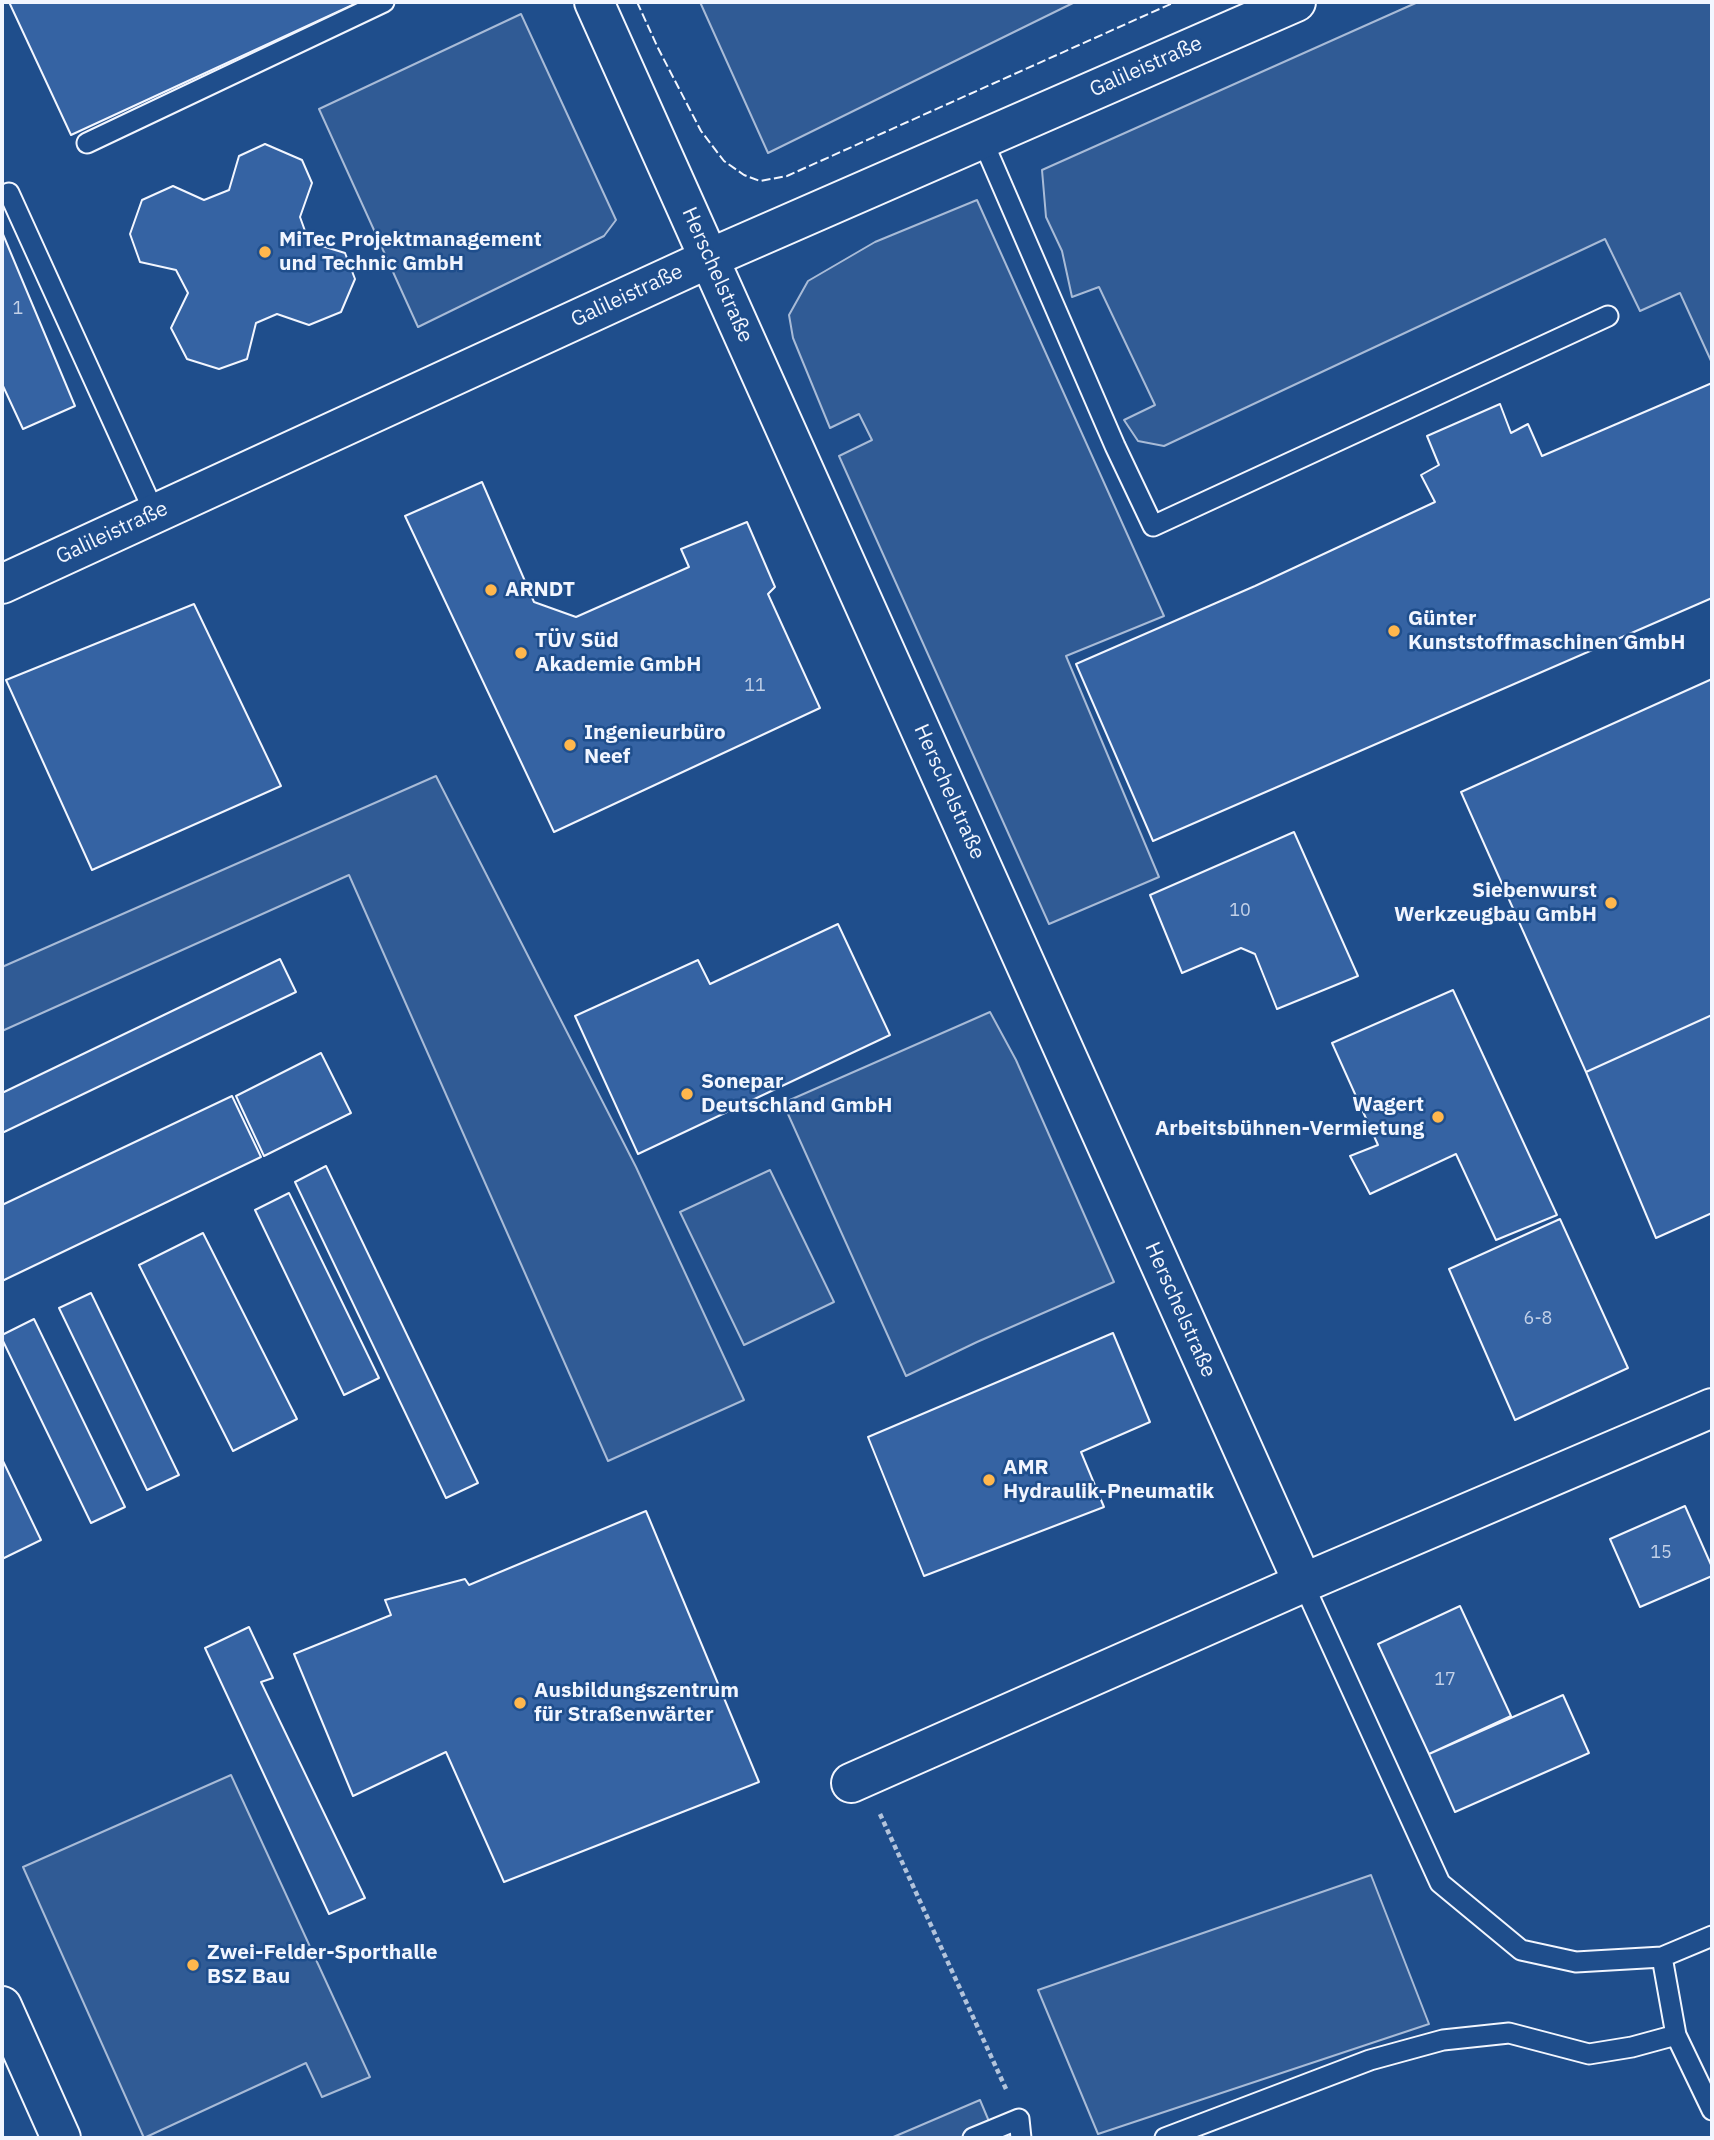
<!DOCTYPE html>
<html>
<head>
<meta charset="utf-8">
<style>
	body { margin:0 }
	#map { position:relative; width:1714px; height:2140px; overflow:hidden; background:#1f4e8c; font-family:"IBM Plex Sans",sans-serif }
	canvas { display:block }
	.frame { position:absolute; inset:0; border:4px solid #f2f6ff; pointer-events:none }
</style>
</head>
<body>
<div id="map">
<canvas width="1714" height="2140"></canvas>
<div class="frame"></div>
</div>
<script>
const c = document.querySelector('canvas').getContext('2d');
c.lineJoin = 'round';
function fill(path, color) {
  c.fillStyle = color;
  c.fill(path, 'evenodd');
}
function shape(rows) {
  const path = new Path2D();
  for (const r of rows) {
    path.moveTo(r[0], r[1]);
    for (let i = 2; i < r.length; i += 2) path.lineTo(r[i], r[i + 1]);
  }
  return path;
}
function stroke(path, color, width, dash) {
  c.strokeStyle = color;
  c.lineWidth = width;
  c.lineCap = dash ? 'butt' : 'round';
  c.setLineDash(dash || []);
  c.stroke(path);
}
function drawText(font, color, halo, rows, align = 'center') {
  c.font = font + ' "IBM Plex Sans",sans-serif';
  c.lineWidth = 5;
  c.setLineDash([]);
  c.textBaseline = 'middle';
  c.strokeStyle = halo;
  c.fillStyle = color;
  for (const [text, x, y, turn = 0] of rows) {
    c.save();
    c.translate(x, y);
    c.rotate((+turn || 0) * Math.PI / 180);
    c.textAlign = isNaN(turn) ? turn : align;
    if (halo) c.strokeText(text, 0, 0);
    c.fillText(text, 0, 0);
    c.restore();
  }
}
const built = shape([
	[700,2,1075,2,768,153,700,2],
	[1418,2,1712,2,1712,363,1680,293,1640,311,1605,239,1164,446,1138,441,1124,420,1155,405,1099,287,1072,297,1062,251,1046,217,1042,170,1418,2],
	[521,14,616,220,604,236,418,327,319,109,521,14],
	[977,200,1164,616,1066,656,1159,877,1049,924,839,456,872,440,859,414,830,428,793,338,789,315,808,281,875,242,977,200],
	[436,776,636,1167,744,1400,608,1461,349,875,2,1031,2,967,436,776],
	[990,1012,1016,1060,1114,1282,977,1342,906,1376,783,1103,990,1012],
	[770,1170,834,1302,744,1345,680,1212,770,1170],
	[231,1775,370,2077,322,2097,306,2063,144,2138,23,1867,231,1775],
	[1371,1875,1429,2024,1098,2134,1038,1990,1371,1875],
	[980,2100,996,2138,891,2138,980,2100]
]);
const building = shape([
	[9,2,359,2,71,135,9,2],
	[265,144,302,160,312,183,300,217,309,242,345,253,355,279,341,312,309,325,277,314,256,323,247,359,219,369,187,359,171,328,188,293,176,270,140,262,130,234,142,200,173,186,204,200,229,190,239,156,265,144],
	[2,232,75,406,23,429,3,386,2,387,2,232],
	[1712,383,1712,598,1153,841,1076,664,1255,586,1435,502,1421,475,1439,465,1427,436,1500,404,1511,433,1528,424,1542,456,1712,383],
	[482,482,534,602,576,617,689,567,681,549,747,522,775,587,768,594,820,708,554,832,405,516,482,482],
	[194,604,281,786,92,870,6,680,194,604],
	[1712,679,1712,1015,1586,1072,1461,792,1712,679],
	[1294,832,1358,976,1277,1009,1255,954,1241,948,1182,973,1150,895,1294,832],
	[838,924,890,1035,638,1154,575,1016,698,960,710,984,838,924],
	[280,959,296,992,2,1133,2,1093,280,959],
	[1453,990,1557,1215,1496,1240,1456,1154,1370,1194,1350,1156,1378,1145,1332,1043,1453,990],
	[1712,1015,1712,1213,1656,1238,1586,1072,1712,1015],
	[321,1053,351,1113,264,1156,236,1096,321,1053],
	[232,1096,261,1157,2,1281,2,1205,232,1096],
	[326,1166,478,1483,446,1498,295,1182,326,1166],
	[289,1193,379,1378,344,1395,255,1210,289,1193],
	[1560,1219,1628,1368,1515,1420,1449,1269,1560,1219],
	[203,1233,297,1419,233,1451,139,1265,203,1233],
	[91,1293,179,1475,147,1490,59,1308,91,1293],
	[34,1319,125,1507,91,1523,2,1339,2,1335,34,1319],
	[1113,1333,1150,1422,1081,1452,1104,1507,924,1576,868,1437,1113,1333],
	[2,1459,41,1540,2,1559,2,1459],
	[1685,1506,1712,1567,1712,1576,1640,1607,1610,1539,1685,1506],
	[646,1511,759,1782,504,1882,446,1752,353,1796,294,1654,391,1615,385,1600,465,1579,469,1585,646,1511],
	[1460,1606,1511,1716,1429,1754,1378,1644,1460,1606],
	[249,1627,273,1678,261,1682,365,1898,329,1914,205,1648,249,1627],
	[1563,1695,1589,1753,1455,1812,1429,1754,1563,1695]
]);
const path = shape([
	[880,1814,1006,2089]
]);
const service = shape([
	[982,139,1115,446,1153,526,1608,316],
	[87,143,384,2],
	[9,193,155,514],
	[1303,1583,1440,1883,1521,1950,1576,1962,1662,1957,1712,1936],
	[1662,1957,1676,2035,1712,2110],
	[973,2138,1019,2119,1021,2138],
	[1165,2138,1370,2060,1443,2040,1509,2033,1589,2054,1632,2047,1676,2035]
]);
const minor = shape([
	[594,2,1303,1583,1712,1408],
	[2,584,710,258,1296,2],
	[851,1783,1303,1583],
	[2,2006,61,2138]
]);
const fence = shape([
	[637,2,658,48,701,131,724,161,744,175,760,181,787,176,1175,2]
]);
const markers = [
	[265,252,7,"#ffb74d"],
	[491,590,7,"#ffb74d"],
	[1394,631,7,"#ffb74d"],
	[521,653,7,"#ffb74d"],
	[570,745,7,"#ffb74d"],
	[1611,903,7,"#ffb74d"],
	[687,1094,7,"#ffb74d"],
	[1438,1117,7,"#ffb74d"],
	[989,1480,7,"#ffb74d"],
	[520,1703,7,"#ffb74d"],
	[193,1965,7,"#ffb74d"]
];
const numberNames = [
	["1",18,309],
	["11",755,686],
	["10",1240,911],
	["6-8",1538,1319],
	["15",1661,1553],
	["17",1445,1680]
];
const streetNames = [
	["Galileistraße",1146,67,-24],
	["Herschelstraße",717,275,66],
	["Galileistraße",627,296,-25],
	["Galileistraße",112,533,-25],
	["Herschelstraße",949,792,66],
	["Herschelstraße",1180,1310,66]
];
const poiNames = [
	["MiTec Projektmanagement",279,240],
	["und Technic GmbH",279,264],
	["ARNDT",505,590],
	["Günter",1408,619],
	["Kunststoffmaschinen GmbH",1408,643],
	["TÜV Süd",535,641],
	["Akademie GmbH",535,665],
	["Ingenieurbüro",584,733],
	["Neef",584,757],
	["Siebenwurst",1597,891,"right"],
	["Werkzeugbau GmbH",1597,915,"right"],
	["Sonepar",701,1082],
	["Deutschland GmbH",701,1106],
	["Wagert",1424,1105,"right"],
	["Arbeitsbühnen-Vermietung",1424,1129,"right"],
	["AMR",1003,1468],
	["Hydraulik-Pneumatik",1003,1492],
	["Ausbildungszentrum",534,1691],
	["für Straßenwärter",534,1715],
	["Zwei-Felder-Sporthalle",207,1953],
	["BSZ Bau",207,1977]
];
fill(built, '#305b95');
stroke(built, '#a8bbd7', 2);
fill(building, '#3563a3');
stroke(building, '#f2f6ff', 2);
stroke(service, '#f2f6ff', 23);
stroke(minor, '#f2f6ff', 42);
stroke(path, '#b3c4dc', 4.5, [5, 3.5]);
stroke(service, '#1f4e8c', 19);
stroke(minor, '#1f4e8c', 38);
stroke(fence, '#f2f6ff', 2, [9, 3.5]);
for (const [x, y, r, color] of markers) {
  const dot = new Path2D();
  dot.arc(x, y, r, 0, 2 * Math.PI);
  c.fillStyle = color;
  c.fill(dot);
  stroke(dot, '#1f4e8c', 2.5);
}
drawText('18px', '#c3d1e8', null, numberNames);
drawText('21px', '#f2f6ff', '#1f4e8c', streetNames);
drawText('bold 21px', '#f2f6ff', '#1f4e8c', poiNames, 'left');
</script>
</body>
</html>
